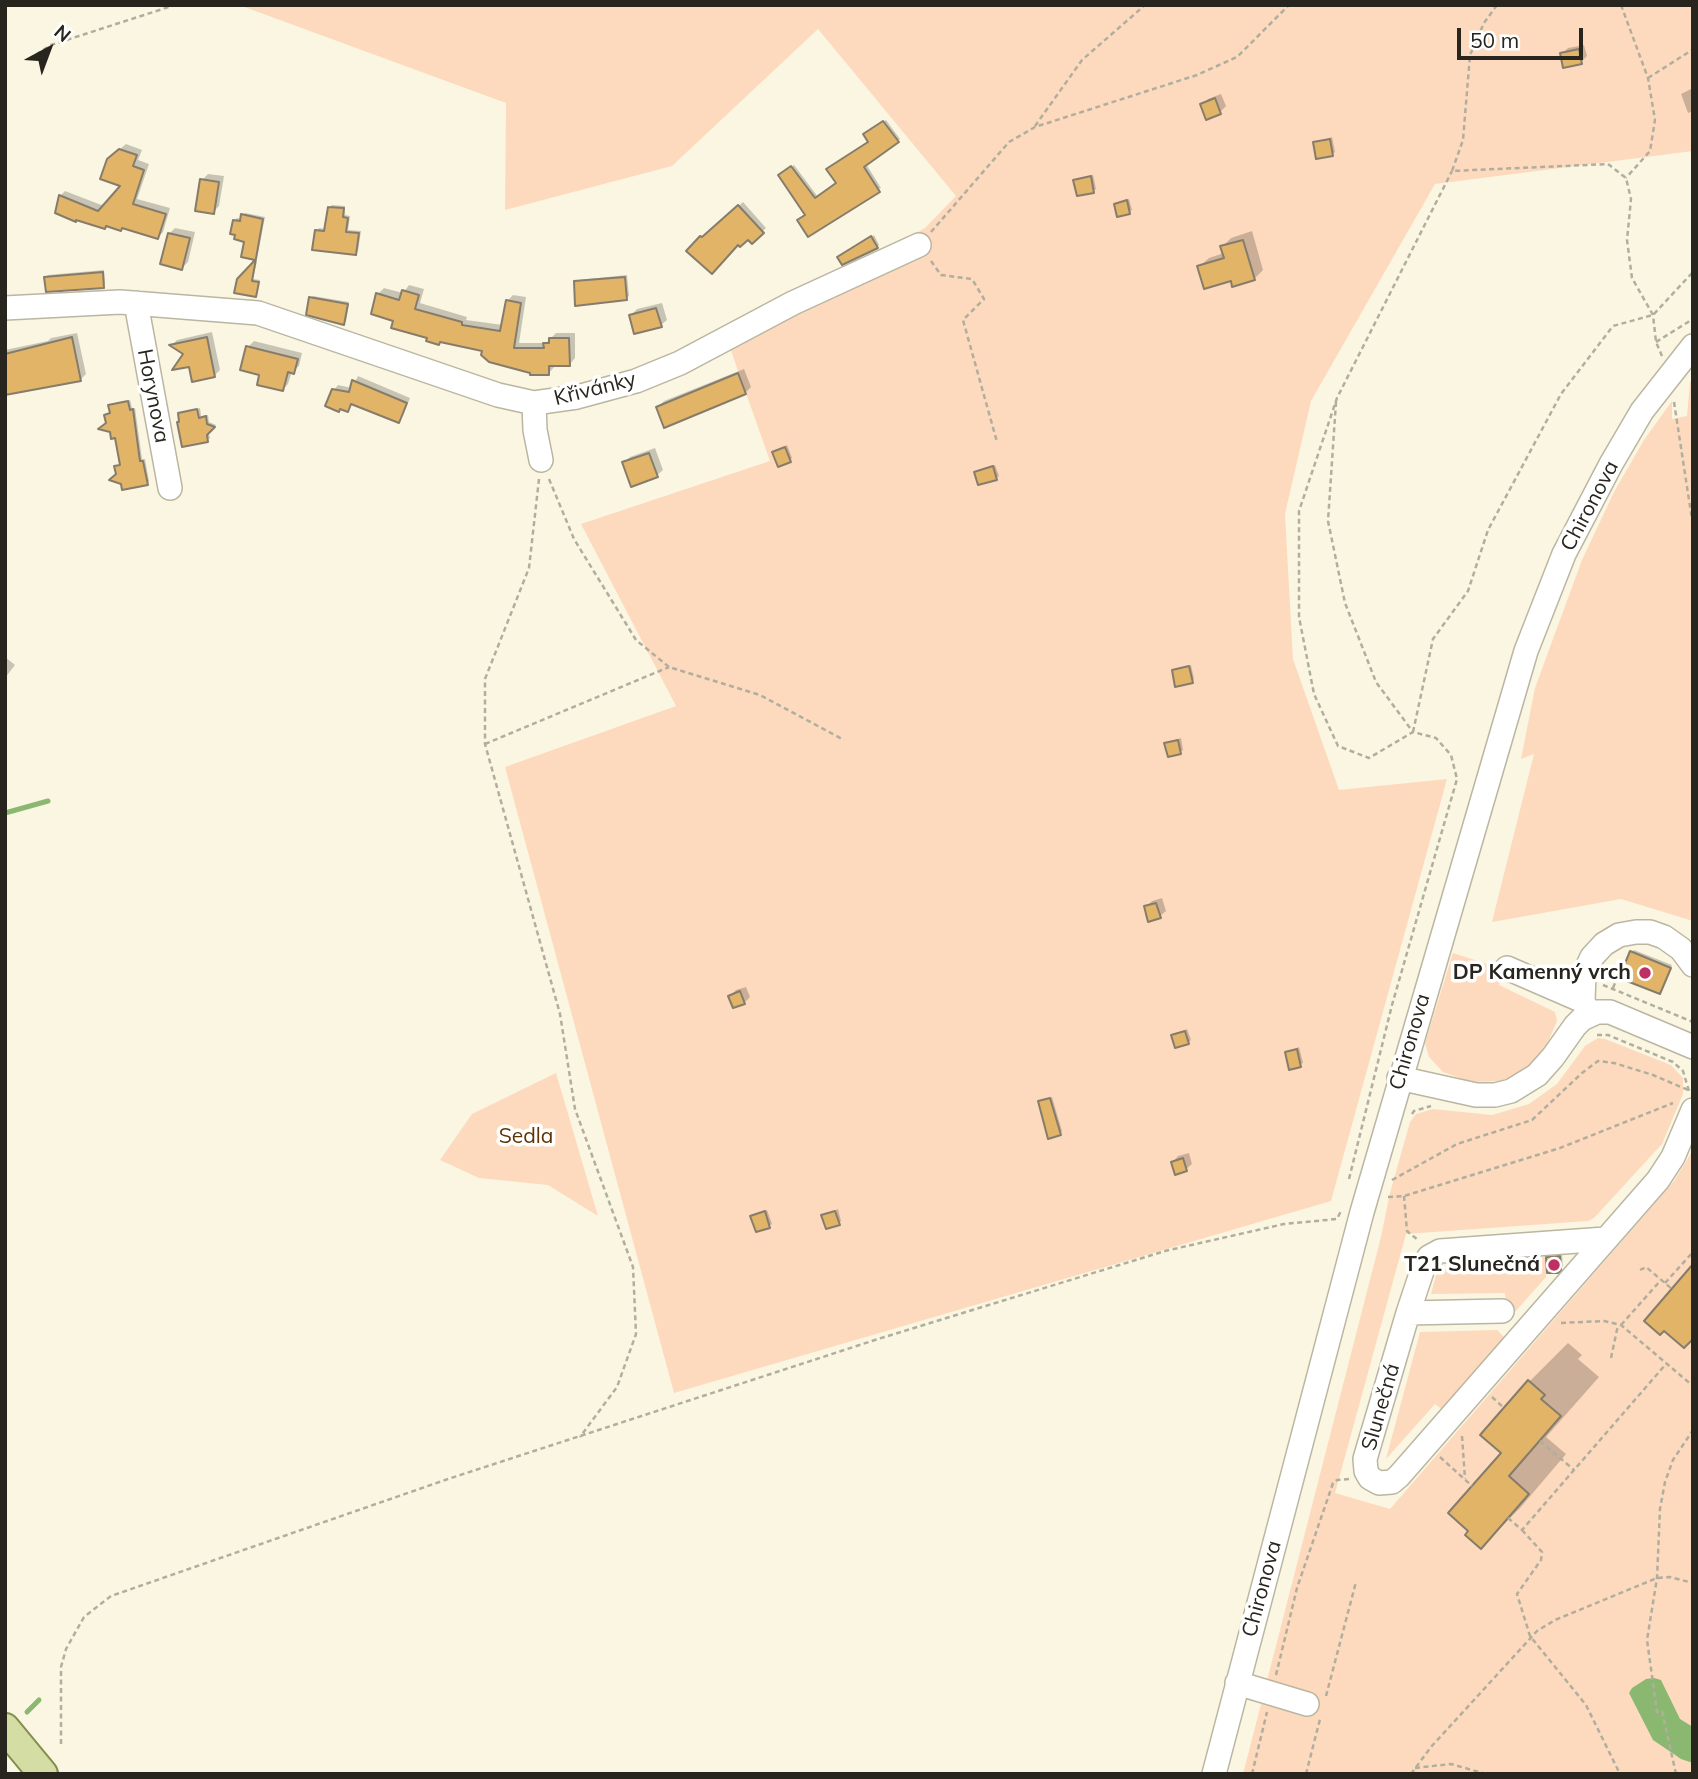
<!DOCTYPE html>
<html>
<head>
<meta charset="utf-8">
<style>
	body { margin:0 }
	#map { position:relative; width:1698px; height:1779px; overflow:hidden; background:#faf6e1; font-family:Mulish,sans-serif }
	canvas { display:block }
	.frame { position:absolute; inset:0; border:7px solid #27251e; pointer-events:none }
	.north { position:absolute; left:14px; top:14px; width:70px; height:70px; -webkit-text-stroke:5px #fff; paint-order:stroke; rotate:41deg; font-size:19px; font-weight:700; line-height:28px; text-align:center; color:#27251e }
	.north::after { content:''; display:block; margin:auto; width:24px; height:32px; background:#27251e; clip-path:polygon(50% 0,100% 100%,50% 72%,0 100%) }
	.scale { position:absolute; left:1457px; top:28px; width:126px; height:32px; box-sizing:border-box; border:4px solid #27251e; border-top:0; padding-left:9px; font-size:21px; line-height:24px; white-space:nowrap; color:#27251e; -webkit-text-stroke:5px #fff; paint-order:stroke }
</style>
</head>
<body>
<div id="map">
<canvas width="1698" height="1779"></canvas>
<div class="frame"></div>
<div class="north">N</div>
<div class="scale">50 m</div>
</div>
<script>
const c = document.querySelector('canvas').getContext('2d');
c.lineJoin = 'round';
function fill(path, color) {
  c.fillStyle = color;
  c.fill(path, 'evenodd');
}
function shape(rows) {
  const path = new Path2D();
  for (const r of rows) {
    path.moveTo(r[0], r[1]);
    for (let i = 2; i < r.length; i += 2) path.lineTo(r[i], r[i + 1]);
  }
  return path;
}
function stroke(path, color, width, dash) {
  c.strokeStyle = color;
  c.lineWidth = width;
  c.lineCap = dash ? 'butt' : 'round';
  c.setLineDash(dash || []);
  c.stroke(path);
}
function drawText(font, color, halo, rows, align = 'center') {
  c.font = font + ' Mulish,sans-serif';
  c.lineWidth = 7;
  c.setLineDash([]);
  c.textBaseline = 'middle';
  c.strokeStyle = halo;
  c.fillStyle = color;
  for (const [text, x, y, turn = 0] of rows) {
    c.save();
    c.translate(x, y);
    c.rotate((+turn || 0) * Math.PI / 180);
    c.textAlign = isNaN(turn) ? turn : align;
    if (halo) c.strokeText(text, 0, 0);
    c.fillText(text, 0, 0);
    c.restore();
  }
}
const green = shape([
	[239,5,1693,5,1693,151,1435,184,1311,401,1285,514,1293,659,1339,790,1447,779,1331,1201,674,1393,505,767,676,706,581,524,770,461,724,331,856,268,925,228,956,196,818,29,672,166,505,210,506,103],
	[1693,380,1693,921,1621,899,1492,922,1534,754,1521,759,1535,688,1582,560,1614,492,1644,440,1672,401,1672,419,1687,416,1690,382],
	[1453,953,1503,969,1499,985,1555,1012,1557,1021,1545,1049,1539,1057,1517,1075,1499,1081,1471,1082,1443,1072,1429,1057,1425,1043],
	[1598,1038,1605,1039,1671,1065,1683,1078,1683,1094,1662,1144,1594,1218,1588,1221,1406,1234,1335,1493,1390,1509,1674,1181,1693,1150,1693,1774,1243,1774,1381,1237,1390,1193,1410,1122,1416,1114,1433,1109,1492,1115,1529,1104,1557,1084,1585,1046],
	[556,1073,598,1216,548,1185,479,1178,440,1160,472,1114],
	[1546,1257,1546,1277,1506,1322,1505,1293,1431,1294,1436,1275,1442,1269,1536,1263,1536,1258],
	[1497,1330,1506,1339,1444,1411,1435,1404,1386,1459,1420,1332]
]);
const water = shape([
	[1654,1678,1661,1680,1680,1719,1693,1727,1693,1763,1681,1759,1653,1740,1629,1693,1632,1688,1646,1679]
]);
const shadow = shape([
	[1584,45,1587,56,1581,62,1562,54,1568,48],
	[1693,88,1693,111,1688,113,1681,94],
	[1221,94,1226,106,1220,112,1202,105,1208,99],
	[886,120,900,139,866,164,881,188,807,215,783,173,794,165,818,197,838,183,870,142,867,132],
	[1332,137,1335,152,1332,154,1315,143],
	[126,144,142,150,138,160,149,164,137,199,170,208,163,232,158,237,60,196,65,191,104,206,122,185,114,154],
	[208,174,224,176,219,206,213,212,202,180],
	[1093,175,1096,189,1093,191,1075,181],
	[1129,199,1132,210,1129,212,1115,204],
	[743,202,766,228,752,241,748,237,689,251,706,233,708,234],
	[332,205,345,206,345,215,350,216,348,230,361,231,358,251,355,253,317,231,319,228,326,229,329,207],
	[245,213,265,217,257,258,243,255,246,240,234,221,237,218,242,219],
	[175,228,195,232,188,262,182,268,169,234],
	[1252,231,1263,270,1254,279,1232,279,1199,267,1209,258,1224,253,1222,247,1231,238],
	[874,235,879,245,877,247,842,255],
	[257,261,253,279,260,280,256,295,238,280],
	[104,270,105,284,103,286,46,277,48,275],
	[627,275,629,296,626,298,576,282,578,280],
	[409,285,424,289,420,303,467,317,466,320,503,325,507,301,513,295,526,297,519,343,546,343,556,333,575,333,575,358,570,364,554,364,554,367,549,373,484,350,429,337,395,319,378,294,384,288,403,293],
	[313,296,349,302,346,321,344,324,311,298],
	[662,303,667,320,661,325,631,315,637,309],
	[212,332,220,370,214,376,172,345,177,340],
	[77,333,86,374,80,380,5,394,5,350,48,341,51,338],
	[254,341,302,353,299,366,292,371,288,384,283,389,248,347],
	[744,369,751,387,745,393,658,407,664,401],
	[358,376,410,398,403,416,399,421,353,403,348,410,334,390,338,385,352,388],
	[130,400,132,408,135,408,142,459,145,459,149,481,147,484,122,483,116,467,122,464,117,436,107,423,106,415,112,412,110,405],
	[200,408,201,416,208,415,209,422,216,425,208,431,210,438,207,440,180,414],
	[787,445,792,458,790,460,774,452],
	[655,448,663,470,657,475,624,463,630,457],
	[995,465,999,476,996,478,976,473],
	[5,657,15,665,5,678],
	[1191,665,1194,679,1192,681,1173,671],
	[1181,738,1183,750,1180,752,1166,743],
	[1162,898,1166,911,1160,916,1146,907,1152,901],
	[1634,950,1672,965,1660,992,1632,952],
	[746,987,750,997,744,1003,730,996,736,990],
	[1187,1029,1191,1040,1188,1043,1173,1035],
	[1299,1047,1303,1063,1290,1068,1287,1052],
	[1052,1097,1062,1131,1060,1134,1040,1102],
	[1189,1153,1192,1164,1186,1169,1173,1162,1178,1156],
	[838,1209,841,1221,839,1223,823,1216],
	[767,1210,772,1224,769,1226,752,1216],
	[1562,1255,1563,1266,1558,1271,1548,1258,1550,1256],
	[1568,1343,1582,1355,1578,1359,1599,1377,1546,1437,1566,1454,1520,1508,1481,1547,1530,1381]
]);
const stream = shape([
	[5,813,48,801],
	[27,1712,39,1700]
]);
const building = shape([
	[1579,49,1582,64,1563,68,1560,53,1579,49],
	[1215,98,1221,114,1206,120,1200,104,1215,98],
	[883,121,899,142,864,167,880,192,808,237,797,220,805,215,778,175,791,166,815,198,836,183,826,169,868,142,863,134,883,121],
	[1330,139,1333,156,1316,159,1313,142,1330,139],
	[119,149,137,155,133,166,144,170,133,204,166,214,158,239,122,228,121,231,106,226,105,229,76,220,76,222,55,213,59,195,98,211,120,186,100,179,107,159,119,149],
	[1091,176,1094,193,1077,196,1073,180,1091,176],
	[200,179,219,182,214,214,195,211,200,179],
	[1127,200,1130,214,1117,217,1114,204,1127,200],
	[738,205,764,233,752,244,748,240,740,247,738,245,712,274,686,251,700,236,702,237,738,205],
	[328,207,344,208,343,217,348,218,346,232,359,233,356,255,312,250,315,230,324,231,328,207],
	[241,214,263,219,252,281,259,282,256,297,234,293,237,279,255,260,241,257,244,242,234,239,235,235,230,234,233,220,240,221,241,214],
	[168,233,190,238,182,270,160,264,168,233],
	[871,236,878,248,842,265,837,257,871,236],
	[1243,240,1255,280,1232,287,1231,281,1204,289,1197,266,1224,258,1220,246,1243,240],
	[103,272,104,288,46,292,44,277,103,272],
	[625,277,627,300,575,306,574,281,625,277],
	[402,290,419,295,415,309,462,322,462,325,500,331,506,300,521,303,514,348,544,348,543,343,549,343,549,338,569,338,570,366,549,366,549,375,530,375,530,373,489,362,481,355,482,351,440,342,439,345,426,341,427,338,391,328,393,321,371,314,376,293,399,300,402,290],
	[309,297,348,304,344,325,306,315,309,297],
	[656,308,662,327,634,334,629,315,656,308],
	[72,337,81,381,5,395,5,354,72,337],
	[207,337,215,377,192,382,189,367,172,370,183,354,169,345,207,337],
	[246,346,298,359,294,374,288,372,283,391,257,385,259,375,240,370,246,346],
	[738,373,746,394,664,428,656,407,738,373],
	[352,380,407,403,399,423,351,404,348,412,340,409,339,412,325,406,332,389,349,392,352,380],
	[128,401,130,410,133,409,140,461,143,461,148,485,122,490,121,484,109,480,116,474,114,466,120,465,115,438,111,439,110,432,98,429,106,423,104,415,110,413,108,405,128,401],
	[197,409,199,418,206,416,207,424,215,427,207,435,208,442,182,447,177,422,179,422,178,413,197,409],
	[785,447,791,462,778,467,772,452,785,447],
	[649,453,658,477,631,487,622,462,649,453],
	[993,466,997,480,978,485,974,472,993,466],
	[1189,666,1193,683,1175,687,1172,670,1189,666],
	[1178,740,1181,754,1168,757,1164,743,1178,740],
	[1156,903,1161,918,1148,922,1144,906,1156,903],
	[1630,951,1671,968,1660,994,1619,978,1630,951],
	[740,991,745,1004,733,1008,728,996,740,991],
	[1185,1031,1189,1044,1175,1048,1171,1035,1185,1031],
	[1297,1049,1301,1067,1289,1070,1285,1052,1297,1049],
	[1050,1098,1061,1135,1048,1139,1038,1101,1050,1098],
	[1183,1158,1187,1171,1175,1175,1171,1162,1183,1158],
	[765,1211,770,1228,756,1232,750,1216,765,1211],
	[835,1211,840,1225,826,1229,821,1215,835,1211],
	[1560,1256,1561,1270,1558,1273,1547,1273,1546,1257,1560,1256],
	[1693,1264,1693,1339,1684,1348,1664,1331,1660,1335,1644,1321,1693,1264],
	[1528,1380,1545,1395,1541,1399,1561,1416,1509,1476,1529,1494,1481,1549,1465,1535,1468,1531,1448,1513,1501,1453,1480,1435,1528,1380]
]);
const path = shape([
	[1497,5,1484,23,1470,55,1463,140,1452,171,1608,164,1626,178,1631,199,1627,240,1632,278,1653,315,1656,342,1662,356],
	[1621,5,1648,78,1655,120,1650,151,1626,178],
	[29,59,51,45,175,5],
	[1648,78,1692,50],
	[1035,126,1082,60,1145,5],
	[931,232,1009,142,1035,127,1197,75,1237,57,1289,5],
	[931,261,941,275,972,279,984,299,963,320,997,442],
	[1656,342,1693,319],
	[1336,402,1328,521,1345,603,1376,682,1413,732],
	[1674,402,1693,526],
	[539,479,529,568,485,679,485,744,560,1014,575,1109,633,1267,636,1334,617,1387,580,1437],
	[549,479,574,539,636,640,669,667,760,695,844,740],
	[1413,732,1433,639,1468,591,1488,530,1561,394,1613,326,1653,315,1693,272],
	[485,744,669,667],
	[1603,985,1693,1022],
	[1613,988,1620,971],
	[1597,1035,1608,1035,1673,1062,1683,1071,1689,1091],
	[1412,1114,1414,1111,1431,1106],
	[1349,1179,1392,1005,1457,779,1451,755,1436,738,1413,732,1369,758,1338,746,1314,694,1299,617,1299,511,1337,398,1452,171],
	[1392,1180,1457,1144,1532,1120,1582,1073,1598,1061,1614,1063,1653,1075,1688,1090],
	[1404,1196,1407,1231,1418,1240],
	[1388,1197,1404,1196,1560,1148,1673,1103],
	[1640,1270,1646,1267,1672,1289],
	[1665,1283,1693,1252],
	[1561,1323,1604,1321,1621,1325,1693,1386],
	[1621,1325,1661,1280],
	[1611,1358,1618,1325],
	[1492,1397,1504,1408],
	[1462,1436,1465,1479],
	[1540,1441,1574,1470],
	[1440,1457,1472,1486],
	[1508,1518,1522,1530,1666,1364],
	[1522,1530,1542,1552,1541,1560,1517,1594,1530,1636,1586,1705,1620,1774],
	[1276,1675,1297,1588,1333,1483,1337,1480,1349,1479],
	[1326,1696,1356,1582],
	[61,1744,61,1667,66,1649,84,1617,111,1596,448,1479,878,1339,1165,1251,1284,1224,1337,1219,1341,1211],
	[1415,1768,1451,1764,1486,1774],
	[1252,1774,1267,1712],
	[1306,1774,1320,1719],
	[1411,1774,1431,1747,1537,1631,1555,1620,1657,1578,1670,1577,1693,1583],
	[1676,1774,1662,1711,1657,1712,1647,1640,1657,1578,1660,1509,1665,1482,1673,1460,1693,1430]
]);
const minor = shape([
	[136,303,170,488],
	[5,308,120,302,258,313,498,395,534,403,577,397,636,381,680,363,793,303,919,245],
	[534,403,535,430,541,460],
	[1507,968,1583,1001],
	[1589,1014,1583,1001,1584,974,1592,957,1604,944,1619,935,1636,932,1650,932,1664,937,1681,949,1693,965],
	[1399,1078,1476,1095,1495,1095,1511,1091,1537,1075,1553,1057,1575,1026,1582,1019,1597,1012,1610,1012,1693,1047],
	[1605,1239,1440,1251,1429,1257,1424,1265,1408,1313,1365,1459,1366,1471,1370,1478,1379,1483,1392,1482,1399,1476,1658,1180,1673,1157,1693,1110],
	[1408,1313,1502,1311],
	[1237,1683,1307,1704],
	[1214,1774,1362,1212,1526,651,1564,554,1611,464,1642,411,1693,346]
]);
const major = shape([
	[5,1728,43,1774]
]);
const markers = [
	[1645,973,7,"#be3062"],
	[1554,1265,7,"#be3062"]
];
const streetNames = [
	["Křivánky",595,389,-14],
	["Horynova",153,396,79],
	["Chironova",1590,506,-62],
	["Chironova",1410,1042,-74],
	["Slunečná",1381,1407,-74],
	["Chironova",1262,1589,-75]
];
const poiNames = [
	["DP Kamenný vrch",1631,973],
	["T21 Slunečná",1540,1265]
];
const parkNames = [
	["Sedla",526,1137]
];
fill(green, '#fddabe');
fill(water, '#8bb871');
fill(shadow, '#0003');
stroke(stream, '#8bb871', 5);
fill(building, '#e2b468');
stroke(building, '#867c6b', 2);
stroke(minor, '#bab6a2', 26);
stroke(major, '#858e4e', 32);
stroke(path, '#b1ae9e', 2.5, [5, 3.5]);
stroke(minor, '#fff', 23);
stroke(major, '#d4dda4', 28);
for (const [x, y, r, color] of markers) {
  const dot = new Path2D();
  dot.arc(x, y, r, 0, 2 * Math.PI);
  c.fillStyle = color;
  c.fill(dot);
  stroke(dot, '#fff', 2.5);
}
drawText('21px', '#27251e', '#fff', streetNames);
drawText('bold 21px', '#27251e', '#fff', poiNames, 'right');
drawText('21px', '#5f3405', '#fff', parkNames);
</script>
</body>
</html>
